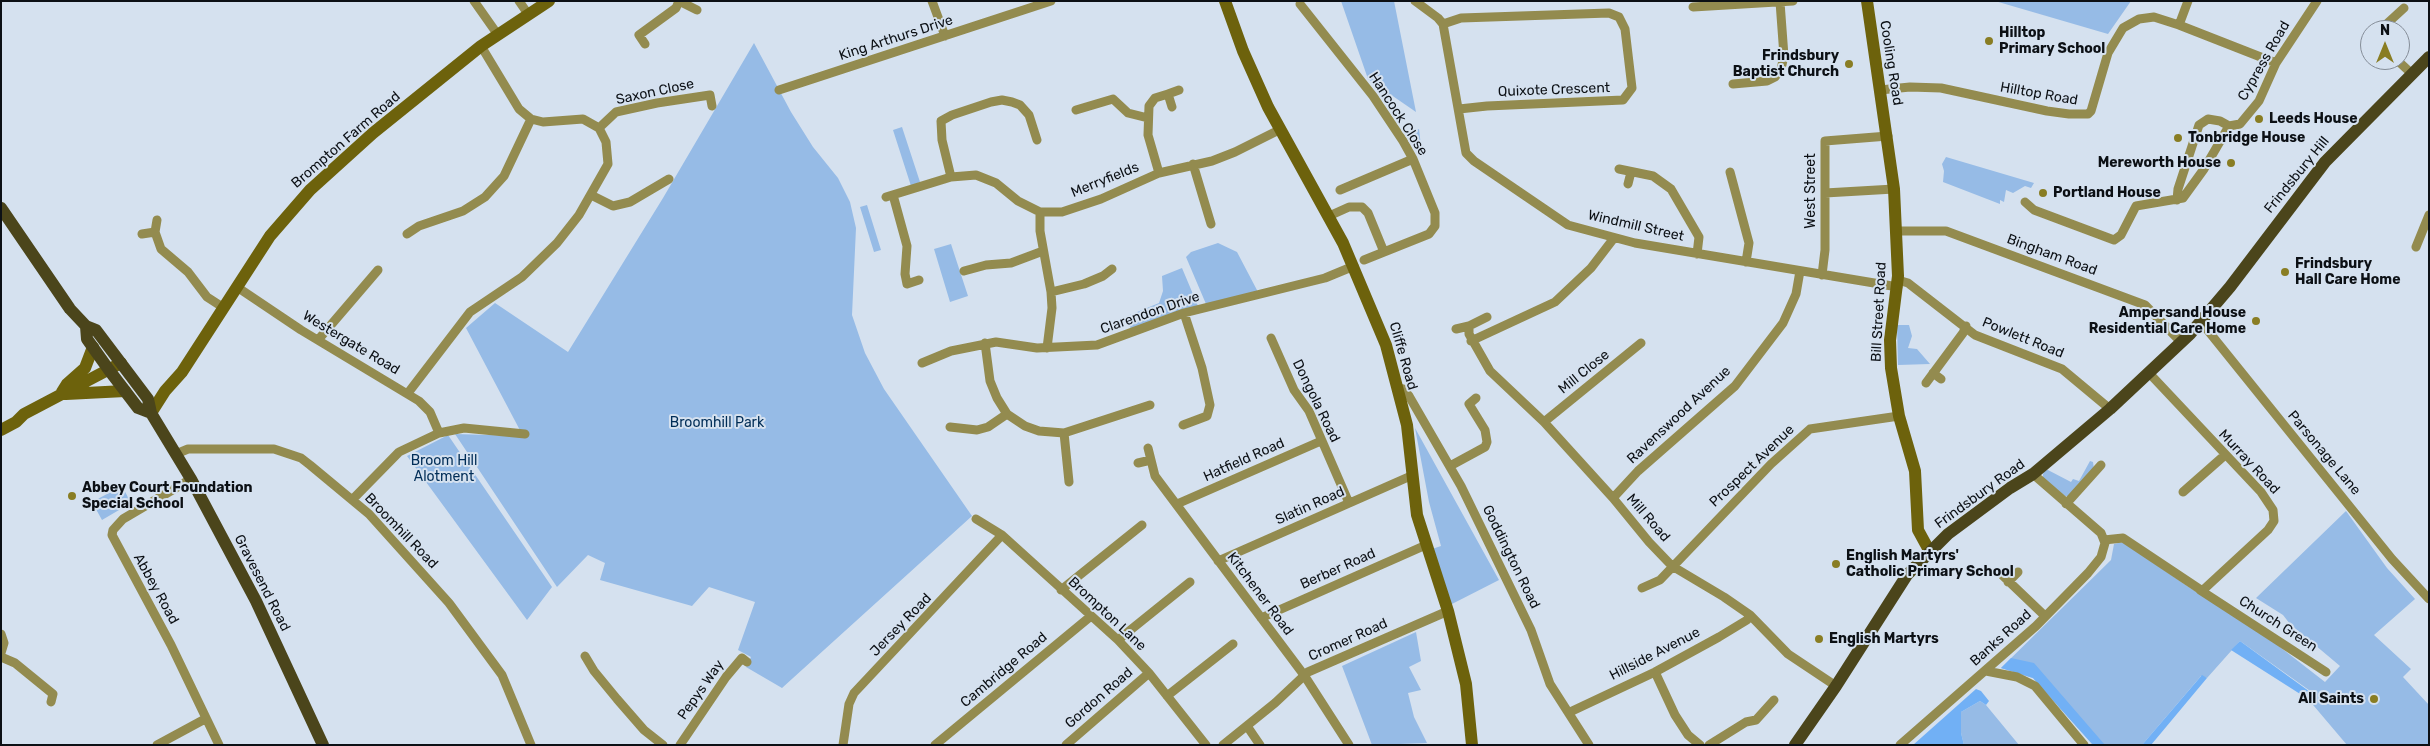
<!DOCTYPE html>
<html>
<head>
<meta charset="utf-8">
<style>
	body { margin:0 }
	#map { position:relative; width:2430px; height:746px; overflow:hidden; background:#d5e1ef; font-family:Rubik,sans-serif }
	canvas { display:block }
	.frame { position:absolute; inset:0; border:2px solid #0c1015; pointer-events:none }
	.north { position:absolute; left:2360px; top:20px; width:50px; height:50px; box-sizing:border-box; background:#d5e1ef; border:1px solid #858d98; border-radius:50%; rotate:0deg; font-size:14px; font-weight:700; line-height:20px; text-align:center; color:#0c1015 }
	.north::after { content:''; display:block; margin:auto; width:18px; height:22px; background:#897d23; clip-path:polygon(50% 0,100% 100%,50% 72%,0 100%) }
</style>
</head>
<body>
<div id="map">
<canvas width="2430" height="746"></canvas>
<div class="frame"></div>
<div class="north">N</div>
</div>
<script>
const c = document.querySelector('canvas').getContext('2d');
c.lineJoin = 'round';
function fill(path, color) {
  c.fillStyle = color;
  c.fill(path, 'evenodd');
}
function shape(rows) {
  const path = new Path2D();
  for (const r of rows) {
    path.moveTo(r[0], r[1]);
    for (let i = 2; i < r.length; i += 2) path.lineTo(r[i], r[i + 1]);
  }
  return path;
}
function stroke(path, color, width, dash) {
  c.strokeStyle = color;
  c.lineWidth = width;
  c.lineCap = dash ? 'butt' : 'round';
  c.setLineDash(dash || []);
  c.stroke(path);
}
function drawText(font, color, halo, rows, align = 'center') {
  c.font = font + ' Rubik,sans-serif';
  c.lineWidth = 4;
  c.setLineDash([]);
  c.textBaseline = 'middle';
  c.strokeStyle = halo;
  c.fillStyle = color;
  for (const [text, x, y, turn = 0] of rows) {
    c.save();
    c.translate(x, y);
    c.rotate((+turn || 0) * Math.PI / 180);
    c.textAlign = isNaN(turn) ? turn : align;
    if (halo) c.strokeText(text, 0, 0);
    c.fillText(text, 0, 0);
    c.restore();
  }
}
const green = shape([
	[1341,1,1394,1,1416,112,1368,79],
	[1995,1,2131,1,2108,34],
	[754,43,791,112,813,147,838,178,850,202,856,228,852,315,865,353,884,389,972,516,782,688,746,667,751,657,738,650,755,602,709,587,692,606,600,580,605,563,588,555,557,587,455,434,523,436,466,328,495,303,568,352,663,198],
	[902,127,920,182,911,186,893,130],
	[1419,129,1422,155,1408,134],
	[1946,157,2034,183,2031,188,2025,186,2013,193,2006,190,2004,202,2000,200,2000,204,1943,182,1944,171,1942,164],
	[867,205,881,250,874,252,860,207],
	[1218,243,1237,252,1258,292,1206,304,1186,257,1191,252],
	[951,244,968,296,950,302,934,249],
	[1182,268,1198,306,1131,329,1125,317,1159,303,1163,291,1162,276],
	[1897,325,1909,325,1912,336,1908,348,1917,349,1930,364,1898,365],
	[1415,428,1499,580,1450,605,1432,549,1441,546,1429,502],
	[448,435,552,587,527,620,407,456],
	[2090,461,2093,462,2094,469,2068,496,2065,496,2043,478,2043,474,2046,469,2071,482,2073,479,2079,481],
	[122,486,131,503,102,520,92,502],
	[2346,511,2387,568,2415,599,2374,635,2411,669,2403,677,2429,705,2429,745,2347,745,2308,699,2313,693,2240,641,2207,678,2201,676,2142,745,2093,745,2033,678,2001,668,2111,560,2114,544,2123,542,2190,588,2249,623,2325,682,2340,666,2290,624,2283,615,2256,598],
	[1416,632,1421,661,1409,667,1421,690,1408,693,1414,717,1427,743,1372,745,1342,666],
	[1980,701,1986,705,2019,745,1964,745,1961,733,1961,712]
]);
const forest = shape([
	[2240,641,2288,676,2313,694,2308,699,2231,650],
	[2011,658,2034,663,2105,745,2093,745,2033,678,2001,668],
	[2202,675,2207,678,2151,745,2142,745],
	[1976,689,1981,691,1989,701,1986,705,1980,701,1961,712,1961,733,1964,745,1913,745]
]);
const street = shape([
	[474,1,498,35],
	[519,1,528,14],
	[679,1,697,10],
	[932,1,945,36],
	[1415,1,1438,18,1443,24,1466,153,1474,161,1568,225,1635,243,1898,287],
	[1300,4,1373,96,1403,141,1413,159,1435,213,1435,226,1429,234,1364,260],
	[1693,7,1793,1],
	[1443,24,1461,18,1609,13,1619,17,1625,29,1632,88,1623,100,1487,106,1459,109],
	[2179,25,2188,1],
	[2380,30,2404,8],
	[645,44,639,35,676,8,679,1],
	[2397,60,2412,74],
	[1733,84,1767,81,1775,77,1781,69,1784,56,1780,2],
	[779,90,1051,1],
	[1880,90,1910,87,1941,88,2047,111,2069,114,2088,114,2091,111,2108,53,2123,28,2139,19,2154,17,2179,25,2276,63],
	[1168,94,1179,90],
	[1076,110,1113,99,1128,113,1148,118],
	[599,128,616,112,657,103,710,95,712,106],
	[1193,164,1211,224],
	[1619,169,1653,176,1671,189,1699,237,1697,254],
	[1730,172,1749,243,1746,262],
	[1159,173,1148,135,1149,106,1155,98,1168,94,1172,107],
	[951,177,942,140,941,121,952,115,991,102,1002,100,1012,102,1020,105,1029,115,1037,140],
	[1628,184,1631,172],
	[1340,190,1413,159],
	[1825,193,1894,189],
	[591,195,613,206,630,202,669,179],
	[893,195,907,246,905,274,907,284,919,280],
	[886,197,951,177,976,175,996,183,1018,201,1040,212,1062,212,1101,199,1159,173,1212,161,1235,152,1279,130],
	[2177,200,2178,189,2199,125,2208,119,2220,121,2229,126],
	[2025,202,2034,210,2114,240,2121,235,2136,206,2183,198,2204,169,2229,126,2240,124,2259,101,2276,63,2317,1],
	[1040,212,1040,231,1051,292,1052,308,1047,348],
	[1329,216,1349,207,1362,207,1368,213,1384,252],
	[157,220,155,232,161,249,188,272,207,297,224,308],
	[1897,231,1946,231,2145,305,2181,342],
	[142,234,155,232],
	[407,234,419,226,463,211,485,197,504,176,531,119],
	[2416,247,2429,215],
	[964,271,986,265,1011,263,1043,251],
	[1822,275,1825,250,1825,141,1888,136],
	[1898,280,1908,283,1975,335,2062,369,2110,409],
	[237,287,301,330,419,401,430,412,439,433],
	[1051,292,1084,284,1103,276,1112,269],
	[1487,317,1469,326,1469,334,1490,371,1544,422,1613,498,1649,542,1672,566,1724,597,1750,615,1788,654,1836,686],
	[2201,322,2392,559,2429,599],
	[1456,329,1469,326],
	[1271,338,1294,390,1309,411,1349,503],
	[318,340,378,270],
	[1471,341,1555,302,1591,268,1614,238],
	[985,343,990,381,997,398,1007,414,1025,426,1039,431,1064,433,1150,405],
	[922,363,951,351,996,342,1037,348,1097,345,1184,313,1325,278,1354,266],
	[1933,373,1941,379],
	[2149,373,2261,492,2273,510,2274,521,2268,530,2202,591],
	[1926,383,1963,333,1966,326],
	[1398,388,1403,389,1409,396,1461,486,1531,630,1550,684,1589,745],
	[408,393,470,312,522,277,557,243,579,215,608,164,606,142,599,128,583,119,543,122,531,119,519,109,481,46],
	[1544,422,1641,343],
	[1183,425,1207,416,1210,405,1202,368,1184,313],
	[950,427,977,430,988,427,1007,414],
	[1064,433,1069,482],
	[1148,448,1155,476,1304,675,1349,745],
	[176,454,188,449,274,449,301,458,310,465,369,514,449,603,502,675,531,745],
	[1138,463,1151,460],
	[1450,466,1485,447,1487,442,1485,430,1469,404,1476,398],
	[191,479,123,519,113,530,112,535,171,645,219,745],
	[2183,492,2225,455],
	[1613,498,1638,471,1735,386,1783,323,1796,294,1800,271],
	[352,500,399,452,439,433,464,428,525,434],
	[1177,504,1321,441],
	[2066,504,2101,465],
	[976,519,1002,535,1118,640,1149,673,1206,745],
	[2104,540,2123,538,2204,592],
	[1218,561,1413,475],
	[2000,573,2045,616],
	[2008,582,2018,572],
	[1642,588,1660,580,1771,464,1810,429,1899,416],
	[1061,590,1142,525],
	[2200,590,2326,672],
	[1261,618,1426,545],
	[1,634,4,643,1,653],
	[1118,640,1190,582],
	[585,656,594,671,617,699,644,730,663,745],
	[1,657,15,663,53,694,51,702],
	[1986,671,2017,677,2035,686,2084,745],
	[1655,672,1675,715,1688,735,1700,745],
	[1167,696,1233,644],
	[1570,712,1655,672,1719,637,1747,620,1750,615],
	[1247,726,1260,745],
	[157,745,205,719],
	[680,745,726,677,742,658,747,662],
	[843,745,849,704,854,693,1002,535],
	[935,745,1091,616],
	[1066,745,1149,673],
	[1223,745,1275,703,1308,672,1448,611],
	[1709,745,1746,722,1756,720,1774,700],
	[1900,745,2036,626,2088,573,2101,557,2105,543,2101,533,2033,474]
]);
const secondary = shape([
	[1225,1,1243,51,1268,107,1343,243,1386,345,1407,425,1417,515,1448,611,1466,684,1472,745],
	[1867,1,1894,189,1898,276,1890,340,1891,368,1899,416,1915,471,1918,530,1930,552],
	[62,392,67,384,85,368,93,347],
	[66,394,125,391],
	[151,413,165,391,182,372,270,236,310,190,373,133,481,46,549,1],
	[1,430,16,422,24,414,121,363]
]);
const primary = shape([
	[1,208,70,309,86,326,96,330,148,399,151,413,191,479,256,601,323,745],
	[86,326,87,339,109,370,138,408,151,413],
	[1795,745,1836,686,1907,575,1948,534,2010,488,2033,474,2110,409,2190,334,2230,287,2325,162,2429,57]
]);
const markers = [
	[1989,41,5,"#897d23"],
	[1849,64,5,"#897d23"],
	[2259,119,5,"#897d23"],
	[2178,138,5,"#897d23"],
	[2231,163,5,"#897d23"],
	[2043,193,5,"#897d23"],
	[2285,272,5,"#897d23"],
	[2256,321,5,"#897d23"],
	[72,496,5,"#897d23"],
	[1836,564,5,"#897d23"],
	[1819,639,5,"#897d23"],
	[2374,699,5,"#897d23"]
];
const poiNames = [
	["Hilltop",1999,33],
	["Primary School",1999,49],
	["Frindsbury",1839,56,"right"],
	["Baptist Church",1839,72,"right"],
	["Leeds House",2269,119],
	["Tonbridge House",2188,138],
	["Mereworth House",2221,163,"right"],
	["Portland House",2053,193],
	["Frindsbury",2295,264],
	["Hall Care Home",2295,280],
	["Ampersand House",2246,313,"right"],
	["Residential Care Home",2246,329,"right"],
	["Abbey Court Foundation",82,488],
	["Special School",82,504],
	["English Martyrs'",1846,556],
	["Catholic Primary School",1846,572],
	["English Martyrs",1829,639],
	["All Saints",2364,699,"right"]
];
const streetNames = [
	["King Arthurs Drive",896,38,-18],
	["Cypress Road",2264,61,-60],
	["Cooling Road",1891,63,81],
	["Quixote Crescent",1554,90,-2],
	["Saxon Close",655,92,-12],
	["Hilltop Road",2039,94,10],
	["Hancock Close",1398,114,57],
	["Brompton Farm Road",346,140,-41],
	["Frindsbury Hill",2297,175,-51],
	["Merryfields",1105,180,-22],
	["West Street",1811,191,-90],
	["Windmill Street",1636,226,13],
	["Bingham Road",2052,255,20],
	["Bill Street Road",1879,312,-87],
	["Clarendon Drive",1150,313,-19],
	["Powlett Road",2023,338,22],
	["Westergate Road",351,343,31],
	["Cliffe Road",1403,356,74],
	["Mill Close",1584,372,-39],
	["Dongola Road",1316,401,64],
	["Ravenswood Avenue",1679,415,-43],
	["Parsonage Lane",2324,453,50],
	["Hatfield Road",1244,460,-24],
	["Murray Road",2249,462,47],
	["Prospect Avenue",1752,466,-44],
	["Frindsbury Road",1980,494,-36],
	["Slatin Road",1310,506,-24],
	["Mill Road",1648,518,49],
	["Broomhill Road",401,531,46],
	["Goddington Road",1511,557,64],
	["Berber Road",1338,569,-24],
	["Gravesend Road",262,583,63],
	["Abbey Road",156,589,61],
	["Kitchener Road",1260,594,53],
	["Brompton Lane",1107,614,43],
	["Church Green",2278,624,33],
	["Jersey Road",901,625,-46],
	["Banks Road",2001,638,-42],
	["Cromer Road",1348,640,-24],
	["Hillside Avenue",1655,654,-27],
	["Cambridge Road",1004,670,-40],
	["Pepys Way",701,690,-55],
	["Gordon Road",1099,698,-41]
];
const parkNames = [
	["Broomhill Park",717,423],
	["Broom Hill",444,461],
	["Alotment",444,477]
];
fill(green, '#96bbe6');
fill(forest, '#71b0f5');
stroke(street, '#938b4f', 9);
stroke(secondary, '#6d620c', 12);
stroke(primary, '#4b451b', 12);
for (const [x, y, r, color] of markers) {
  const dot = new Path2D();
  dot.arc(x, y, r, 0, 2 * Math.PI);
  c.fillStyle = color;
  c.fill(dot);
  stroke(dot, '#d5e1ef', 2);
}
drawText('bold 14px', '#0c1015', '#d5e1ef', poiNames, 'left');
drawText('14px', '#0c1015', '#d5e1ef', streetNames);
drawText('14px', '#002d57', '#d5e1ef', parkNames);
</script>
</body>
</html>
